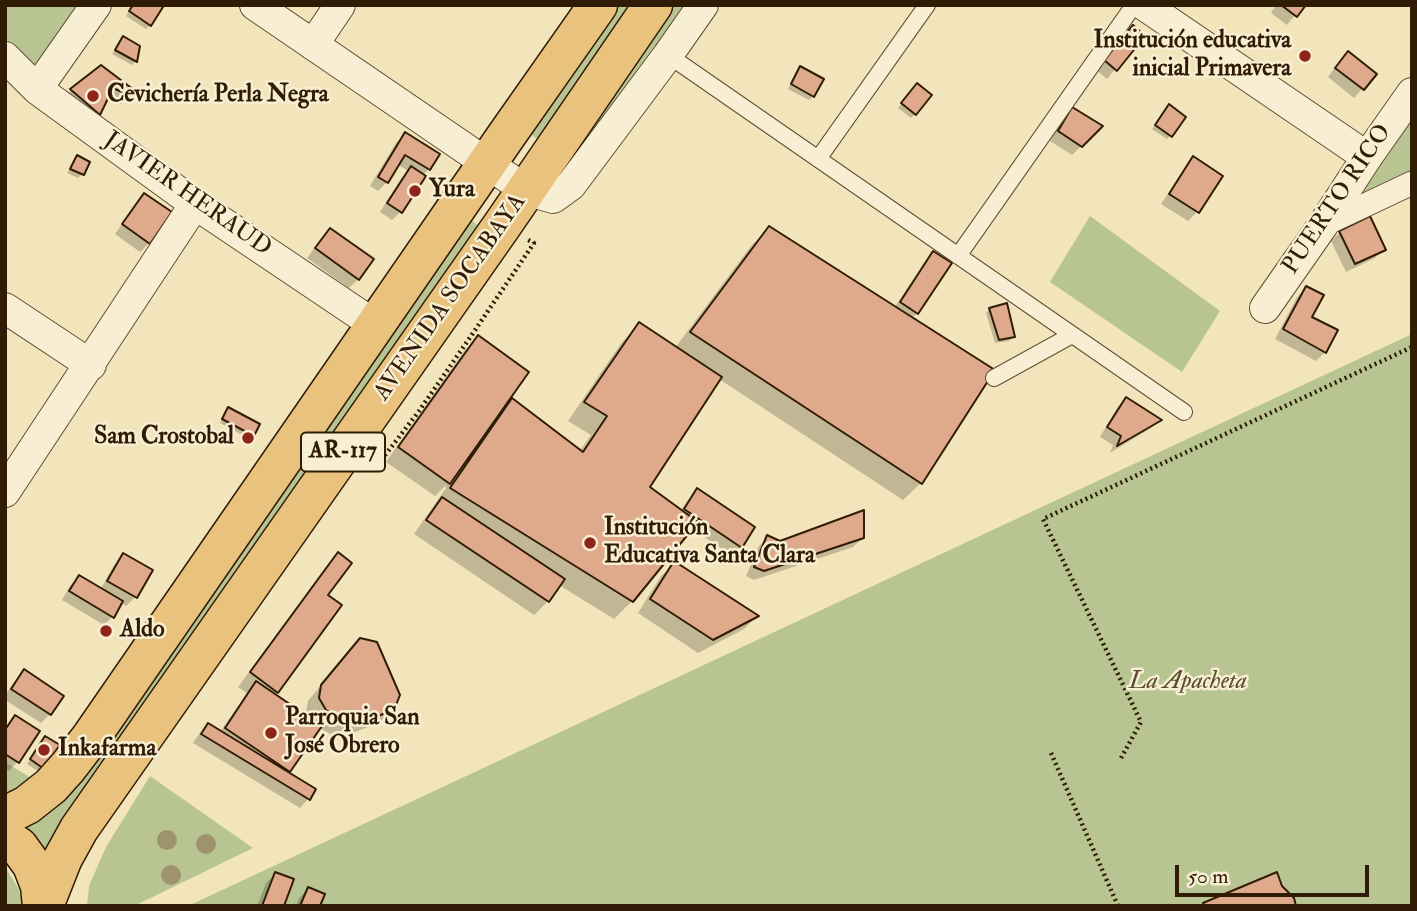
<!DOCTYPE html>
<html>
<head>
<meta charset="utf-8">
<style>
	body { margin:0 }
	#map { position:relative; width:1417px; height:911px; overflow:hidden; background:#f2e5bb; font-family:"IM FELL Double Pica",serif }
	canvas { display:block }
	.frame { position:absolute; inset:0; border:7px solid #301c06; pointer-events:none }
	.scale { position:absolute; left:1175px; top:865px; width:194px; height:32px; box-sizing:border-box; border:4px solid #301c06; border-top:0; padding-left:9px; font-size:21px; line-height:24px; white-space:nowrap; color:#301c06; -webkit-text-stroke:5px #f7eed3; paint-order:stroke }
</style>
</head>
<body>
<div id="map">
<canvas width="1417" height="911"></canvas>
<div class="frame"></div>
<div class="scale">50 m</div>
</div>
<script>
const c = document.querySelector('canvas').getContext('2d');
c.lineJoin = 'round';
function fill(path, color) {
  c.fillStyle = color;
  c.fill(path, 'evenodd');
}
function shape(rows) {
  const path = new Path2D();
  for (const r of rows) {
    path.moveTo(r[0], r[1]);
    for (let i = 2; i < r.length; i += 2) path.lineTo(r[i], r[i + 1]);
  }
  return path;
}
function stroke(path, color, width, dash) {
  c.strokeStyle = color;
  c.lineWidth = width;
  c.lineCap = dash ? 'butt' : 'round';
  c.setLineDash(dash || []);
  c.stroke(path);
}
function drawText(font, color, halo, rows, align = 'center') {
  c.font = font + ' "IM FELL Double Pica",serif';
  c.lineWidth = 5;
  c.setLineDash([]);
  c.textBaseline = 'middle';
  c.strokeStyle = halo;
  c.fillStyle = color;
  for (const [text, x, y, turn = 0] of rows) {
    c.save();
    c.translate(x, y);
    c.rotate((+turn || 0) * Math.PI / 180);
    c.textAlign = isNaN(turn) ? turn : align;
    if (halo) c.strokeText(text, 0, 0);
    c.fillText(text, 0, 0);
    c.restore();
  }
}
const green = shape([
	[5,5,77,5,34,66,5,38],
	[615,5,636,5,541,142,528,132],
	[670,5,685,5,571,167,563,161],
	[1412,119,1412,176,1349,206],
	[1090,216,1220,311,1182,372,1050,282],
	[468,218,480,227,47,852,36,845,22,825],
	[1412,334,1412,906,188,906],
	[5,762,36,781,11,794,5,792],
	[150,776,253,848,134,906,87,906,89,886,106,847],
	[5,866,19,890,23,906,5,906]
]);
const shadow = shape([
	[133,5,150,25,146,29,126,16],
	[1276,5,1303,5,1287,25,1271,13],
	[1133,27,1143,36,1107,79,1096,70],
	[123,38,138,46,135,61,132,65,112,54],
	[1339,62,1375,74,1354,98,1328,77],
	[101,67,130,95,121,104,106,97,99,114,90,122,62,99,71,90],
	[800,68,813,96,809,100,788,89,796,73],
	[914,89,915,114,911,118,898,108],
	[1073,109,1101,127,1072,155,1050,141,1064,118],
	[1165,111,1171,135,1167,139,1152,129],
	[405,134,429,169,422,176,401,211,392,220,380,212,402,177,408,171,397,164,387,182,378,191,370,186,396,143],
	[77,158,88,163,82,174,78,178,67,173],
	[1193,159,1197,212,1188,221,1161,204,1185,168],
	[145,195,149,243,140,252,115,234,136,204],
	[769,228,894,308,925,262,934,253,950,264,917,313,911,319,921,483,903,500,719,379,648,487,680,511,688,500,697,491,740,547,731,555,691,528,632,601,614,619,559,585,548,601,534,615,414,534,446,488,445,486,435,496,386,462,464,351,478,338,501,412,512,401,579,452,591,435,568,421,622,342,640,324,675,348,751,246],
	[330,230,358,279,349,288,307,258,321,239],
	[1340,232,1384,249,1375,258,1346,272,1331,241],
	[1306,288,1310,317,1325,352,1316,361,1275,339,1297,297],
	[990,309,1013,337,1009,341,995,343,986,313],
	[1126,399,1159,420,1151,428,1110,453,1113,445,1100,437,1117,408],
	[229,409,252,434,248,438,220,423],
	[768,537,780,543,863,538,853,547,754,580,746,576,759,546],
	[338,555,326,595,277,692,273,695,311,721,306,712,308,701,347,654,393,709,379,723,352,733,332,735,318,727,287,773,314,790,308,799,300,808,193,743,199,734,208,725,220,732,247,693,238,687,325,568],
	[123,556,150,571,135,597,126,606,121,603,113,616,104,625,62,600,70,586,79,577,100,590,114,565],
	[675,563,757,616,744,629,698,653,638,613,661,576],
	[24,672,50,714,41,723,5,700,5,695,15,681],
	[15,717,17,762,9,771,5,769,5,728],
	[41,742,57,746,39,772,27,764],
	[275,874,282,906,257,906,266,883],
	[308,889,318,906,296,906,299,898]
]);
const building = shape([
	[133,5,160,5,163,7,151,26,129,11,133,5],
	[1281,5,1306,5,1297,17,1281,5],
	[1133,25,1145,36,1117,71,1104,60,1133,25],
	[123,36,140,46,137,62,115,50,123,36],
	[1348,51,1377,74,1364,90,1335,68,1348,51],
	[101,65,134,90,131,96,113,88,100,115,70,89,101,65],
	[800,66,824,79,814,97,791,84,800,66],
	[917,83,932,95,916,115,901,103,917,83],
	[1169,104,1186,117,1172,137,1155,125,1169,104],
	[1072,107,1103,126,1082,147,1058,131,1072,107],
	[405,132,440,154,430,170,405,155,388,183,378,177,405,132],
	[77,155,90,162,84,175,70,169,77,155],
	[1193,156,1223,176,1199,213,1169,194,1193,156],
	[411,166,426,176,402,213,387,203,411,166],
	[144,193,172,212,150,244,122,224,144,193],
	[1370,216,1386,250,1355,264,1339,231,1370,216],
	[769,226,995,370,922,484,690,332,769,226],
	[330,228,374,259,359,280,315,248,330,228],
	[933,251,952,263,918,314,900,302,933,251],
	[1306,286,1324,295,1312,317,1338,330,1326,353,1283,329,1306,286],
	[1007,303,1015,337,999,340,989,308,1007,303],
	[639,322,722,377,650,487,698,522,633,602,450,488,512,398,583,452,607,416,584,402,639,322],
	[478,335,529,372,450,484,398,447,478,335],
	[1126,397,1162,420,1117,446,1121,436,1107,427,1126,397],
	[228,407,260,424,254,436,222,419,228,407],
	[697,488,755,527,742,548,684,509,697,488],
	[442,497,565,579,549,602,426,520,442,497],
	[864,510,864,538,764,571,754,567,767,535,780,541,864,510],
	[338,552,352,563,328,595,342,605,278,693,250,672,338,552],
	[123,553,153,570,137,598,107,581,123,553],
	[674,561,759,616,713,640,650,599,674,561],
	[79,575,123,601,114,618,69,591,79,575],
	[360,638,377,642,400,695,394,710,367,720,346,722,326,710,319,698,321,685,360,638],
	[24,669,64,696,51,715,11,689,24,669],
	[256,681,322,726,290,772,225,728,256,681],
	[15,715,40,731,19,763,5,754,5,730,15,715],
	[208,723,316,789,310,800,201,734,208,723],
	[45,736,60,745,44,769,30,759,45,736],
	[275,872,294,879,284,906,262,906,275,872],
	[1277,872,1282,886,1294,898,1296,906,1204,906,1203,903,1277,872],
	[308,887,325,894,320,906,300,906,308,887]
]);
const path = shape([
	[380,458,386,454,419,411,469,339,534,243,528,240],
	[1051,753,1118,906],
	[1121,758,1141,722,1043,519,1412,347]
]);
const service = shape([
	[668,55,1184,412],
	[818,159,927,5],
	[958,256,1134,5],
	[994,378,1072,335]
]);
const pedestrian = shape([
	[1323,225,1412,183]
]);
const minor = shape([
	[255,5,526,190,553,198,571,185,668,55,703,5],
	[1144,5,1367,157],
	[313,45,340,5],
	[5,57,37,89,195,204,375,325],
	[37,89,96,5],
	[5,308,91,365],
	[1265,308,1323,225,1367,157,1412,93],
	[5,492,195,204]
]);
const primary = shape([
	[5,816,27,805,51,786,68,767,91,737,506,136,598,5],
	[5,837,19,847,32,865,40,886,42,906],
	[44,906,63,858,79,829,503,224,653,5]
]);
const trees = [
	[167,840],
	[206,844],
	[171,875]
];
const markers = [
	[1305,56,7,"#8f2418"],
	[93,96,7,"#8f2418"],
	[415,191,7,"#8f2418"],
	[248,438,7,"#8f2418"],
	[590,543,7,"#8f2418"],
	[106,631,7,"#8f2418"],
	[271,733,7,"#8f2418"],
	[44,750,7,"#8f2418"]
];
const shields = [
	[343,452,84]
];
const shieldNames = [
	["AR-117",343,452]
];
const poiNames = [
	["Institución educativa",1291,42,"right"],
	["inicial Primavera",1291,70,"right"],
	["Cevichería Perla Negra",107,96],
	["Yura",429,191],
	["Sam Crostobal",234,438,"right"],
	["Institución",604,529],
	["Educativa Santa Clara",604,557],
	["Aldo",120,631],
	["Parroquia San",285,719],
	["José Obrero",285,747],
	["Inkafarma",58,750]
];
const streetNames = [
	["JAVIER HERAUD",187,195,35],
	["PUERTO RICO",1338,200,-56],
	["AVENIDA SOCABAYA",451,298,-55]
];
const parkNames = [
	["La Apacheta",1188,683]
];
fill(green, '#b8c592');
fill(shadow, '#0003');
fill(building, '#dfaa8c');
stroke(building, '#301c06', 2);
stroke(service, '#604e33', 18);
stroke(pedestrian, '#604e33', 25);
stroke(minor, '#604e33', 32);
stroke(primary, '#301c06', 41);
stroke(path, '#301c06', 4.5, [2, 3.5]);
stroke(service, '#f7eed3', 16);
stroke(pedestrian, '#f7eed3', 23);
stroke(minor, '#f7eed3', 30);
stroke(primary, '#e9c27e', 38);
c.fillStyle = '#9e926f';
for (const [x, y] of trees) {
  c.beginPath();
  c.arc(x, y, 10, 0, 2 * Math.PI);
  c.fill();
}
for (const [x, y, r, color] of markers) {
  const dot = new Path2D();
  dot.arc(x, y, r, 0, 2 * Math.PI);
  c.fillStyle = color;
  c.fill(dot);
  stroke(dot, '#f7eed3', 2.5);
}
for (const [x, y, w] of shields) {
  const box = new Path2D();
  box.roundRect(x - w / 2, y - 19.5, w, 39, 5);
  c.fillStyle = '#f7eed3';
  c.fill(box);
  stroke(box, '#301c06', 2);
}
drawText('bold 23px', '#301c06', null, shieldNames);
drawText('bold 24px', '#301c06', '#f7eed3', poiNames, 'left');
drawText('24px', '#301c06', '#f7eed3', streetNames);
drawText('italic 24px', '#594f30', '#f7eed3', parkNames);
</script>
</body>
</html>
